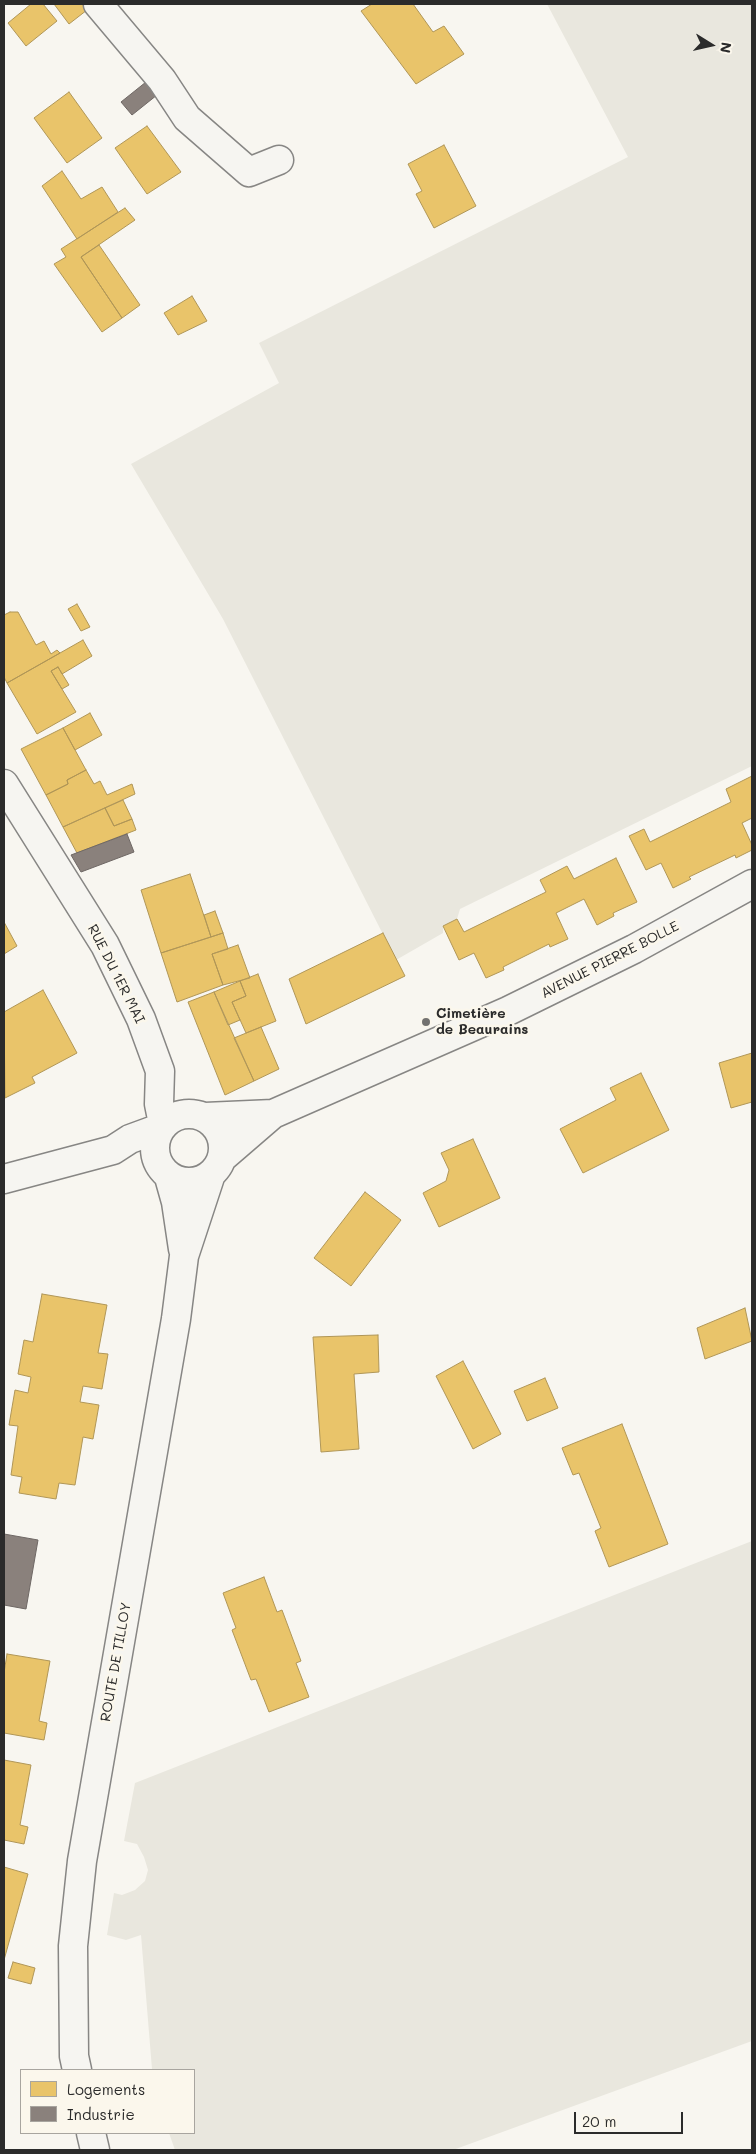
<!DOCTYPE html>
<html>
<head>
<meta charset="utf-8">
<style>
	body { margin:0 }
	#map { position:relative; width:756px; height:2154px; overflow:hidden; background:#f8f6f0; font-family:Mali,sans-serif }
	canvas { display:block }
	.frame { position:absolute; inset:0; border:5px solid #2b2b2b; pointer-events:none }
	.legend { position:absolute; left:20px; top:2069px; width:175px; height:65px; box-sizing:border-box; background:#fbf7ec; border:1px solid #a8a59f; margin:0; padding:6px 9px; list-style:none; font-size:15px; color:#2b2b2b }
	.legend li { display:flex; align-items:center; gap:10px; height:25px }
	.legend b { width:25px; border:1px solid #a8a59f }
	.north { position:absolute; left:686px; top:20px; width:50px; height:50px; -webkit-text-stroke:4px #fbf7ec; paint-order:stroke; rotate:100deg; font-size:14px; font-weight:700; line-height:20px; text-align:center; color:#2b2b2b }
	.north::after { content:''; display:block; margin:auto; width:18px; height:22px; background:#2b2b2b; clip-path:polygon(50% 0,100% 100%,50% 72%,0 100%) }
	.scale { position:absolute; left:574px; top:2112px; width:109px; height:22px; box-sizing:border-box; border:2px solid #2b2b2b; border-top:0; padding-left:6px; font-size:15px; line-height:18px; white-space:nowrap; color:#2b2b2b; -webkit-text-stroke:4px #fbf7ec; paint-order:stroke }
</style>
</head>
<body>
<div id="map">
<canvas width="756" height="2154"></canvas>
<div class="frame"></div>
<ul class="legend">
<li><b style="height:14px;background:#e9c46a"></b>Logements</li>
<li><b style="height:14px;background:#8a817c"></b>Industrie</li>
</ul>
<div class="north">N</div>
<div class="scale">20 m</div>
</div>
<script>
const c = document.querySelector('canvas').getContext('2d');
c.lineJoin = 'round';
function fill(path, color) {
  c.fillStyle = color;
  c.fill(path, 'evenodd');
}
function shape(rows) {
  const path = new Path2D();
  for (const r of rows) {
    if (r.length === 3) {
      path.moveTo(r[0] + r[2], r[1]);
      path.arc(r[0], r[1], r[2], 0, 2 * Math.PI);
      continue;
    }
    path.moveTo(r[0], r[1]);
    for (let i = 2; i < r.length; i += 2) path.lineTo(r[i], r[i + 1]);
  }
  return path;
}
function stroke(path, color, width, dash) {
  c.strokeStyle = color;
  c.lineWidth = width;
  c.lineCap = dash ? 'butt' : 'round';
  c.setLineDash(dash || []);
  c.stroke(path);
}
function drawText(font, color, halo, rows, align = 'center') {
  c.font = font + ' Mali,sans-serif';
  c.lineWidth = 5;
  c.setLineDash([]);
  c.textBaseline = 'middle';
  c.strokeStyle = halo;
  c.fillStyle = color;
  for (const [text, x, y, turn = 0] of rows) {
    c.save();
    c.translate(x, y);
    c.rotate((+turn || 0) * Math.PI / 180);
    c.textAlign = isNaN(turn) ? turn : align;
    if (halo) c.strokeText(text, 0, 0);
    c.fillText(text, 0, 0);
    c.restore();
  }
}
const green = shape([
	[547,4,752,4,752,766,460,909,457,919,443,926,443,933,396,960,223,619,131,464,279,383,259,343,628,157],
	[752,1541,752,2041,453,2150,175,2150,169,2133,194,2133,194,2070,152,2069,141,1935,126,1940,107,1935,114,1893,122,1895,135,1890,145,1881,148,1870,144,1857,137,1844,124,1841,135,1783]
]);
const homes = shape([
	[31,4,43,4,57,21,26,46,8,23,31,4],
	[54,4,82,4,87,10,69,24,54,4],
	[372,4,413,4,433,32,444,26,464,54,416,84,361,11,372,4],
	[69,92,102,138,67,163,34,118,69,92],
	[147,126,181,172,147,194,115,148,147,126],
	[444,145,476,206,434,228,416,194,422,191,408,164,444,145],
	[62,171,81,199,102,187,118,212,77,239,42,186,62,171],
	[125,208,135,220,81,257,122,318,102,332,54,264,66,257,61,249,125,208],
	[99,245,140,305,122,318,81,257,99,245],
	[192,296,207,321,178,335,164,313,192,296],
	[77,604,90,627,81,631,68,609,77,604],
	[10,612,18,612,36,645,44,641,51,654,57,650,60,653,7,683,4,677,4,615,10,612],
	[83,640,92,656,62,674,58,667,51,671,76,712,37,734,7,683,83,640],
	[58,667,69,685,62,689,51,671,58,667],
	[90,713,102,735,75,750,63,728,90,713],
	[63,728,86,770,67,780,68,784,46,795,21,749,63,728],
	[86,770,94,784,100,781,107,795,132,784,135,794,63,827,46,795,68,784,67,780,86,770],
	[752,776,752,818,742,823,752,845,752,850,736,858,735,855,689,877,691,879,673,888,661,863,646,870,629,836,644,829,650,842,731,802,726,789,752,776],
	[123,800,132,819,114,826,105,808,123,800],
	[105,808,114,826,132,819,136,830,77,853,63,827,105,808],
	[616,858,637,902,613,913,614,916,597,925,584,899,556,913,568,939,550,947,549,944,503,967,504,970,486,978,474,953,459,960,443,926,457,919,464,932,546,892,540,880,567,866,574,879,616,858],
	[190,874,211,937,161,953,141,890,190,874],
	[215,911,223,933,211,937,204,915,215,911],
	[4,922,17,946,4,954,4,922],
	[223,933,228,949,212,954,223,985,177,1002,161,953,223,933],
	[383,933,405,976,306,1024,289,979,383,933],
	[238,945,250,978,223,985,212,954,238,945],
	[258,974,276,1021,246,1033,232,1002,246,996,240,981,258,974],
	[240,981,246,996,232,1002,240,1020,228,1025,214,992,240,981],
	[43,990,77,1053,32,1077,35,1083,5,1098,4,1012,43,990],
	[214,992,254,1081,225,1095,188,1002,214,992],
	[261,1027,279,1069,254,1081,234,1038,261,1027],
	[752,1053,752,1102,731,1108,719,1063,752,1053],
	[641,1073,669,1130,583,1173,560,1129,616,1100,610,1088,641,1073],
	[473,1139,500,1198,439,1227,423,1193,446,1181,449,1170,441,1153,473,1139],
	[365,1192,401,1220,351,1286,314,1258,365,1192],
	[42,1294,107,1305,98,1353,108,1354,102,1389,83,1386,80,1402,99,1405,93,1439,83,1437,75,1485,59,1483,56,1499,19,1493,22,1477,11,1475,18,1426,9,1425,15,1390,28,1393,31,1377,18,1374,24,1340,33,1342,42,1294],
	[745,1308,752,1341,705,1359,697,1328,745,1308],
	[378,1335,379,1372,354,1374,359,1449,321,1452,313,1337,378,1335],
	[463,1361,501,1434,473,1449,436,1376,463,1361],
	[545,1378,558,1408,527,1421,514,1391,545,1378],
	[622,1424,668,1544,609,1567,595,1531,601,1528,579,1473,573,1475,562,1448,622,1424],
	[264,1577,277,1612,282,1610,301,1661,296,1663,309,1697,269,1712,256,1679,251,1680,232,1630,236,1628,223,1593,264,1577],
	[7,1654,50,1661,39,1721,47,1723,44,1740,4,1733,4,1673,7,1654],
	[4,1760,31,1765,20,1825,28,1827,24,1844,4,1840,4,1760],
	[4,1867,28,1874,4,1960,4,1867],
	[13,1962,35,1968,31,1984,8,1978,13,1962]
]);
const industry = shape([
	[146,82,157,95,132,115,121,102,146,82],
	[127,834,134,852,81,872,71,855,127,834],
	[4,1534,38,1540,26,1609,4,1605,4,1534]
]);
const street = shape([
	[98,4,162,80,187,118,249,172,279,160],
	[4,784,105,945,141,1019,160,1071,159,1104,163,1124],
	[189,1148,34],
	[205,1117,273,1114],
	[222,1158,273,1114,508,1011,634,949,752,884],
	[169,1177,176,1202,183,1249],
	[4,1179,113,1150,130,1139,160,1128],
	[77,2070,74,2056,73,1946,82,1861,176,1319,184,1256,211,1174],
	[91,2133,95,2150]
]);
const markers = [
	[426,1022,5,"#737270"]
];
const streetNames = [
	["AVENUE PIERRE BOLLE",610,960,-27],
	["RUE DU 1ER MAI",116,974,63],
	["ROUTE DE TILLOY",116,1662,-80]
];
const poiNames = [
	["Cimetière",436,1014],
	["de Beaurains",436,1030]
];
fill(green, '#e9e7de');
fill(homes, '#e9c46a');
stroke(homes, '#b09657', 1);
fill(industry, '#8a817c');
stroke(industry, '#6e6764', 1);
stroke(street, '#878684', 31);
stroke(street, '#f6f5f1', 28);
for (const [x, y, r, color] of markers) {
  const dot = new Path2D();
  dot.arc(x, y, r, 0, 2 * Math.PI);
  c.fillStyle = color;
  c.fill(dot);
  stroke(dot, '#fbf7ec', 2);
}
drawText('14px', '#2b2b2b', '#fbf7ec', streetNames);
drawText('bold 14px', '#2b2b2b', '#fbf7ec', poiNames, 'left');
</script>
</body>
</html>
